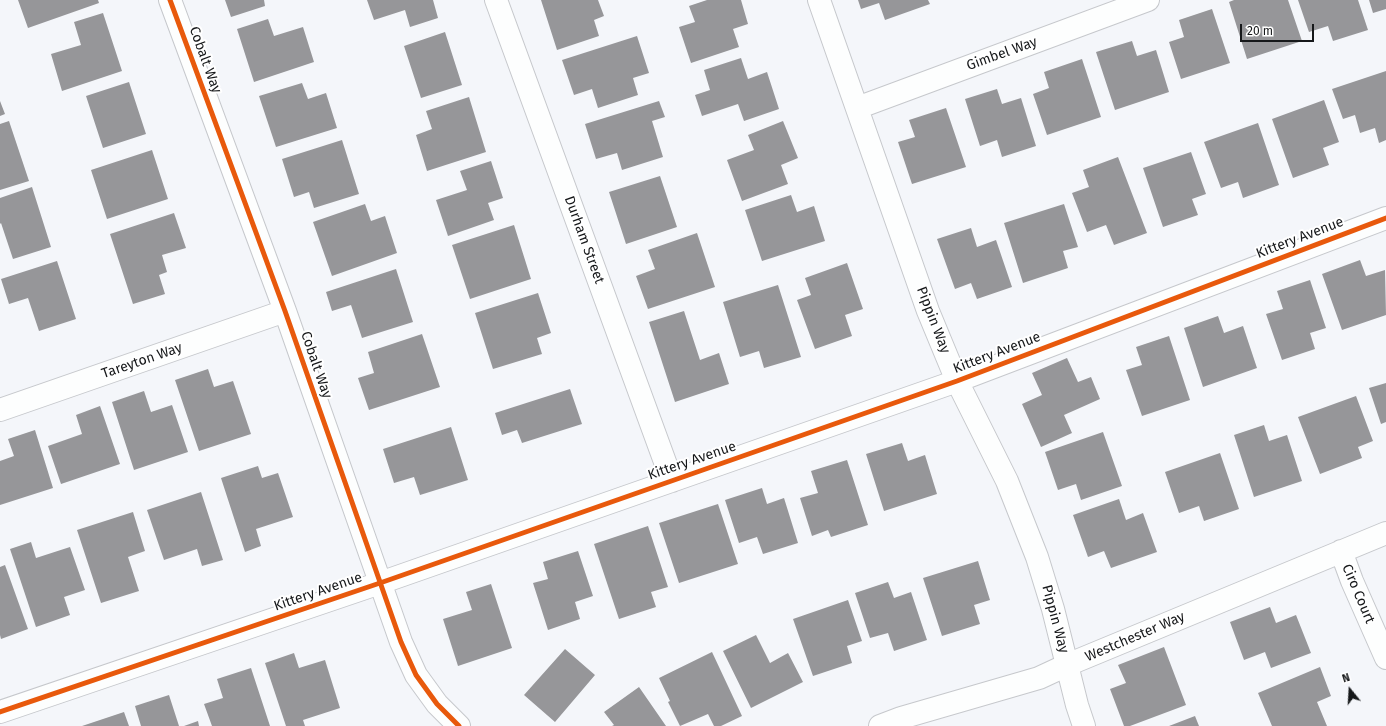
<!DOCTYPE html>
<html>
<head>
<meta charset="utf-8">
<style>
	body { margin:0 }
	#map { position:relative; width:1386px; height:726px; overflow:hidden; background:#f4f6fa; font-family:"Fira Sans",sans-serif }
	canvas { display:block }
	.north { position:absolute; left:1330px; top:670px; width:40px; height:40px; -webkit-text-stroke:3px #fff; paint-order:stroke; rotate:342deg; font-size:11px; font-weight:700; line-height:16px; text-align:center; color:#16181a }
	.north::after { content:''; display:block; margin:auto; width:14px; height:18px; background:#16181a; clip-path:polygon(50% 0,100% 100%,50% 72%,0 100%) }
	.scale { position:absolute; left:1240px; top:24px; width:74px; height:18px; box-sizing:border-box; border:2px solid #16181a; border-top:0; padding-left:5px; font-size:12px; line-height:14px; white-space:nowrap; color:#16181a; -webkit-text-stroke:3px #fff; paint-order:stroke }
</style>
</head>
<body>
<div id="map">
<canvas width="1386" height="726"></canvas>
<div class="north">N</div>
<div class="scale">20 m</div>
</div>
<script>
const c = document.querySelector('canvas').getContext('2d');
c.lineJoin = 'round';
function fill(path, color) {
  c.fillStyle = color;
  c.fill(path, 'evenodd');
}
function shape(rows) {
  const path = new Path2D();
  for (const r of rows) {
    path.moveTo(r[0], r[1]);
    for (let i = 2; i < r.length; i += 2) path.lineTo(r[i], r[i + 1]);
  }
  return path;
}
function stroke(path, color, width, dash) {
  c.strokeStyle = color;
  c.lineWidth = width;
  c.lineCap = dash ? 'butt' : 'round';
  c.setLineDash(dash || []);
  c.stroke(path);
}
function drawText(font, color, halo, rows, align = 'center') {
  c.font = font + ' "Fira Sans",sans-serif';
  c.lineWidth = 4;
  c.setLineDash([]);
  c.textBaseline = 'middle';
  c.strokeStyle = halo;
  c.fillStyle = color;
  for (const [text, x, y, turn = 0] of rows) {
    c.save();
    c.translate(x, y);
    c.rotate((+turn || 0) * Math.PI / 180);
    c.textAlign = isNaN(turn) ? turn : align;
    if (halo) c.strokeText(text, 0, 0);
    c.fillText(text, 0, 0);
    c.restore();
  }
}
const building = shape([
	[18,0,98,0,99,3,28,28],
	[225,0,264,0,265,6,231,17],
	[367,0,433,0,438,18,410,27,405,10,374,20],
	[541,0,598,0,604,16,594,20,599,36,557,50],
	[707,0,741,0,748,24,733,29,739,47,691,63,679,27,695,22,689,6],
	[858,0,928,0,930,4,885,20,879,3,861,9],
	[1234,0,1288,0,1302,41,1247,59,1229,2],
	[1298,0,1358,0,1368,30,1333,41,1328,26,1309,32],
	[1369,0,1386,0,1386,9,1373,13],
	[1212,9,1230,63,1181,79,1169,42,1184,37,1179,20],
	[103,13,122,71,62,91,51,54,81,45,74,22],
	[268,19,274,36,303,27,314,62,254,82,237,29],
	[445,32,462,85,421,98,404,46],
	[637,36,649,73,633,78,638,95,598,108,592,89,574,95,562,60],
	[1132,41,1137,56,1156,50,1169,92,1115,110,1096,52],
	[741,58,748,79,767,72,779,109,744,121,738,104,702,116,695,95,710,90,704,70],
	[1082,59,1101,117,1047,135,1033,94,1049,88,1044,72],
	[1386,71,1386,140,1379,143,1375,128,1360,133,1355,115,1343,119,1332,89],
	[129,82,146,134,103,148,86,96],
	[302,83,308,99,326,93,337,128,276,147,259,96],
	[997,89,1002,104,1021,98,1036,146,1002,157,997,140,980,146,965,99],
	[469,97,486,152,427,171,416,135,432,129,426,111],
	[1324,100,1339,142,1323,148,1329,165,1293,178,1272,119],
	[0,101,5,114,0,116],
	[659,101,665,117,652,121,663,157,622,170,617,153,596,159,585,124],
	[946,108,966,167,912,184,898,142,915,137,909,120],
	[9,121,29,181,0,190,0,124],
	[783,121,798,158,781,165,788,184,742,201,727,160,754,150,748,135],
	[1258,123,1279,185,1243,198,1238,182,1221,188,1204,142],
	[342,140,359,194,314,208,309,192,294,197,282,159],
	[152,150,168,199,107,219,91,170],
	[1191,152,1206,194,1192,199,1198,215,1163,227,1143,168],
	[1118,157,1147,233,1114,245,1106,225,1087,232,1072,193,1089,187,1083,170],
	[491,161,503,198,488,203,494,220,448,236,436,200,467,190,460,171],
	[660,176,677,227,626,244,609,192],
	[32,187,51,247,13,259,1,223,0,224,0,198],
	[791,195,797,212,814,206,825,241,762,261,745,210],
	[365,204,371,221,385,216,397,253,332,276,313,222],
	[1064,204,1078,247,1063,251,1068,268,1023,283,1004,223],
	[174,213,186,248,162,255,167,272,159,275,165,294,133,304,110,234],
	[514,225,531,279,470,299,452,245],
	[971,228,977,247,996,240,1012,287,977,299,971,283,955,289,937,239],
	[697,233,715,287,648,309,636,276,655,269,648,250],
	[1360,260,1366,276,1385,270,1386,315,1342,330,1322,274],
	[57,261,76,319,39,331,28,298,9,304,1,279],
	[847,263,863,309,845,315,852,336,815,349,797,300,811,295,805,278],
	[396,269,413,322,362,338,351,305,332,311,326,292],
	[1310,280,1326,328,1310,333,1315,349,1282,360,1266,314,1283,309,1277,291],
	[778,285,801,357,764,368,759,351,740,357,723,302],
	[538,293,551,333,537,338,542,354,493,369,475,313],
	[684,311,700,360,719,353,729,384,675,402,649,322],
	[1218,316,1224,333,1243,326,1257,368,1203,387,1184,328],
	[422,334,440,387,369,410,358,378,374,373,368,352],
	[1169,336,1190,400,1142,416,1126,370,1142,365,1136,347],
	[1067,358,1078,382,1091,377,1100,399,1064,415,1072,433,1041,447,1022,404,1042,395,1032,373],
	[208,369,214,387,233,381,251,434,199,451,175,380],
	[1386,383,1386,422,1381,424,1369,388],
	[570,389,582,424,522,443,517,430,502,435,495,413],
	[144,391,151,412,172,405,188,452,134,470,112,402],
	[1356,396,1373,441,1358,447,1362,458,1320,474,1298,417],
	[100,406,120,464,61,484,48,446,82,434,76,415],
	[1264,425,1269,441,1287,435,1302,481,1254,497,1234,435],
	[451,427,468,480,420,495,414,477,394,483,383,449],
	[35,430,53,488,0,505,0,461,14,456,8,439],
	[1103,432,1122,486,1081,500,1076,484,1058,490,1045,452],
	[902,443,908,461,925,455,937,494,884,511,866,454],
	[1220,453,1239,509,1204,521,1199,506,1179,513,1165,472],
	[847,460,868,525,831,537,828,530,812,536,800,498,818,493,811,471],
	[258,466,262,478,278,473,293,517,256,529,261,546,245,552,221,478],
	[762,488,767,504,784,498,798,543,763,554,757,537,739,543,725,500],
	[201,492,223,560,202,566,197,549,164,560,147,510],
	[1119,499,1126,520,1143,513,1157,552,1111,568,1104,551,1088,557,1073,515],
	[718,504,738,564,679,583,659,523],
	[133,512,145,551,128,557,139,591,101,603,77,530],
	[648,526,668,587,651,592,656,607,619,619,594,544],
	[31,542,36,558,70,547,85,590,64,597,70,615,36,627,10,549],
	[578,551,593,596,575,602,580,619,548,630,533,583,548,579,543,562],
	[978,561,990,600,974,605,980,624,942,636,923,578],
	[5,565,28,629,1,639,0,635,0,567],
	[888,582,894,598,911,592,927,640,894,651,888,633,870,638,855,593],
	[491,584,512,648,458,666,443,619,472,610,466,592],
	[848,600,862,641,847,646,852,663,813,676,793,619],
	[1270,607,1276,623,1296,615,1311,653,1271,668,1265,652,1244,660,1230,622],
	[756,635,770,663,788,653,803,682,751,708,723,651],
	[1164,647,1186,705,1130,726,1124,726,1110,689,1126,683,1118,665],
	[565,649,595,675,555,722,524,695],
	[712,652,742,716,721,726,714,726,708,714,680,726,668,702,670,701,659,678],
	[294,653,299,668,325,660,340,708,303,720,305,726,286,726,265,663],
	[1320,667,1331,696,1317,702,1327,726,1272,726,1258,693],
	[251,668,270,726,212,726,204,704,223,698,217,679],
	[639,687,666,726,612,726,614,725,604,712],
	[169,695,179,726,141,726,135,706],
	[124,712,129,726,82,726],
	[1195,716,1199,726,1169,726],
	[198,721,199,726,184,726]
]);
const minor = shape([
	[170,0,285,311,401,642,416,675,437,704,459,726],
	[496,0,672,481],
	[819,0,928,311,957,381,1007,481,1037,557,1053,609,1077,705,1084,726],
	[857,108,1148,0],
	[0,410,285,311],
	[1341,551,1352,581,1386,658],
	[0,712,380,583,957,381,1386,218],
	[880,726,901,718,1039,678,1067,665,1386,533]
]);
const cycleway = shape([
	[170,0,285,311,401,642,416,675,437,704,459,726],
	[0,712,380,583,957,381,1386,218]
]);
const streetNames = [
	["Gimbel Way",1002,54,-20],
	["Cobalt Way",205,60,70],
	["Kittery Avenue",1300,238,-21],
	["Durham Street",584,240,70],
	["Pippin Way",933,320,69],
	["Kittery Avenue",997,353,-21],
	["Tareyton Way",142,361,-19],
	["Cobalt Way",316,365,71],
	["Kittery Avenue",692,461,-19],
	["Kittery Avenue",318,592,-19],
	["Ciro Court",1358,594,67],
	["Pippin Way",1055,619,75],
	["Westchester Way",1135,637,-23]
];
fill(building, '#969699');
stroke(minor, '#c6c8cc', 24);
stroke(minor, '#fdfefe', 22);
stroke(cycleway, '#e8590c', 5);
drawText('14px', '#16181a', '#fff', streetNames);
</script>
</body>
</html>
